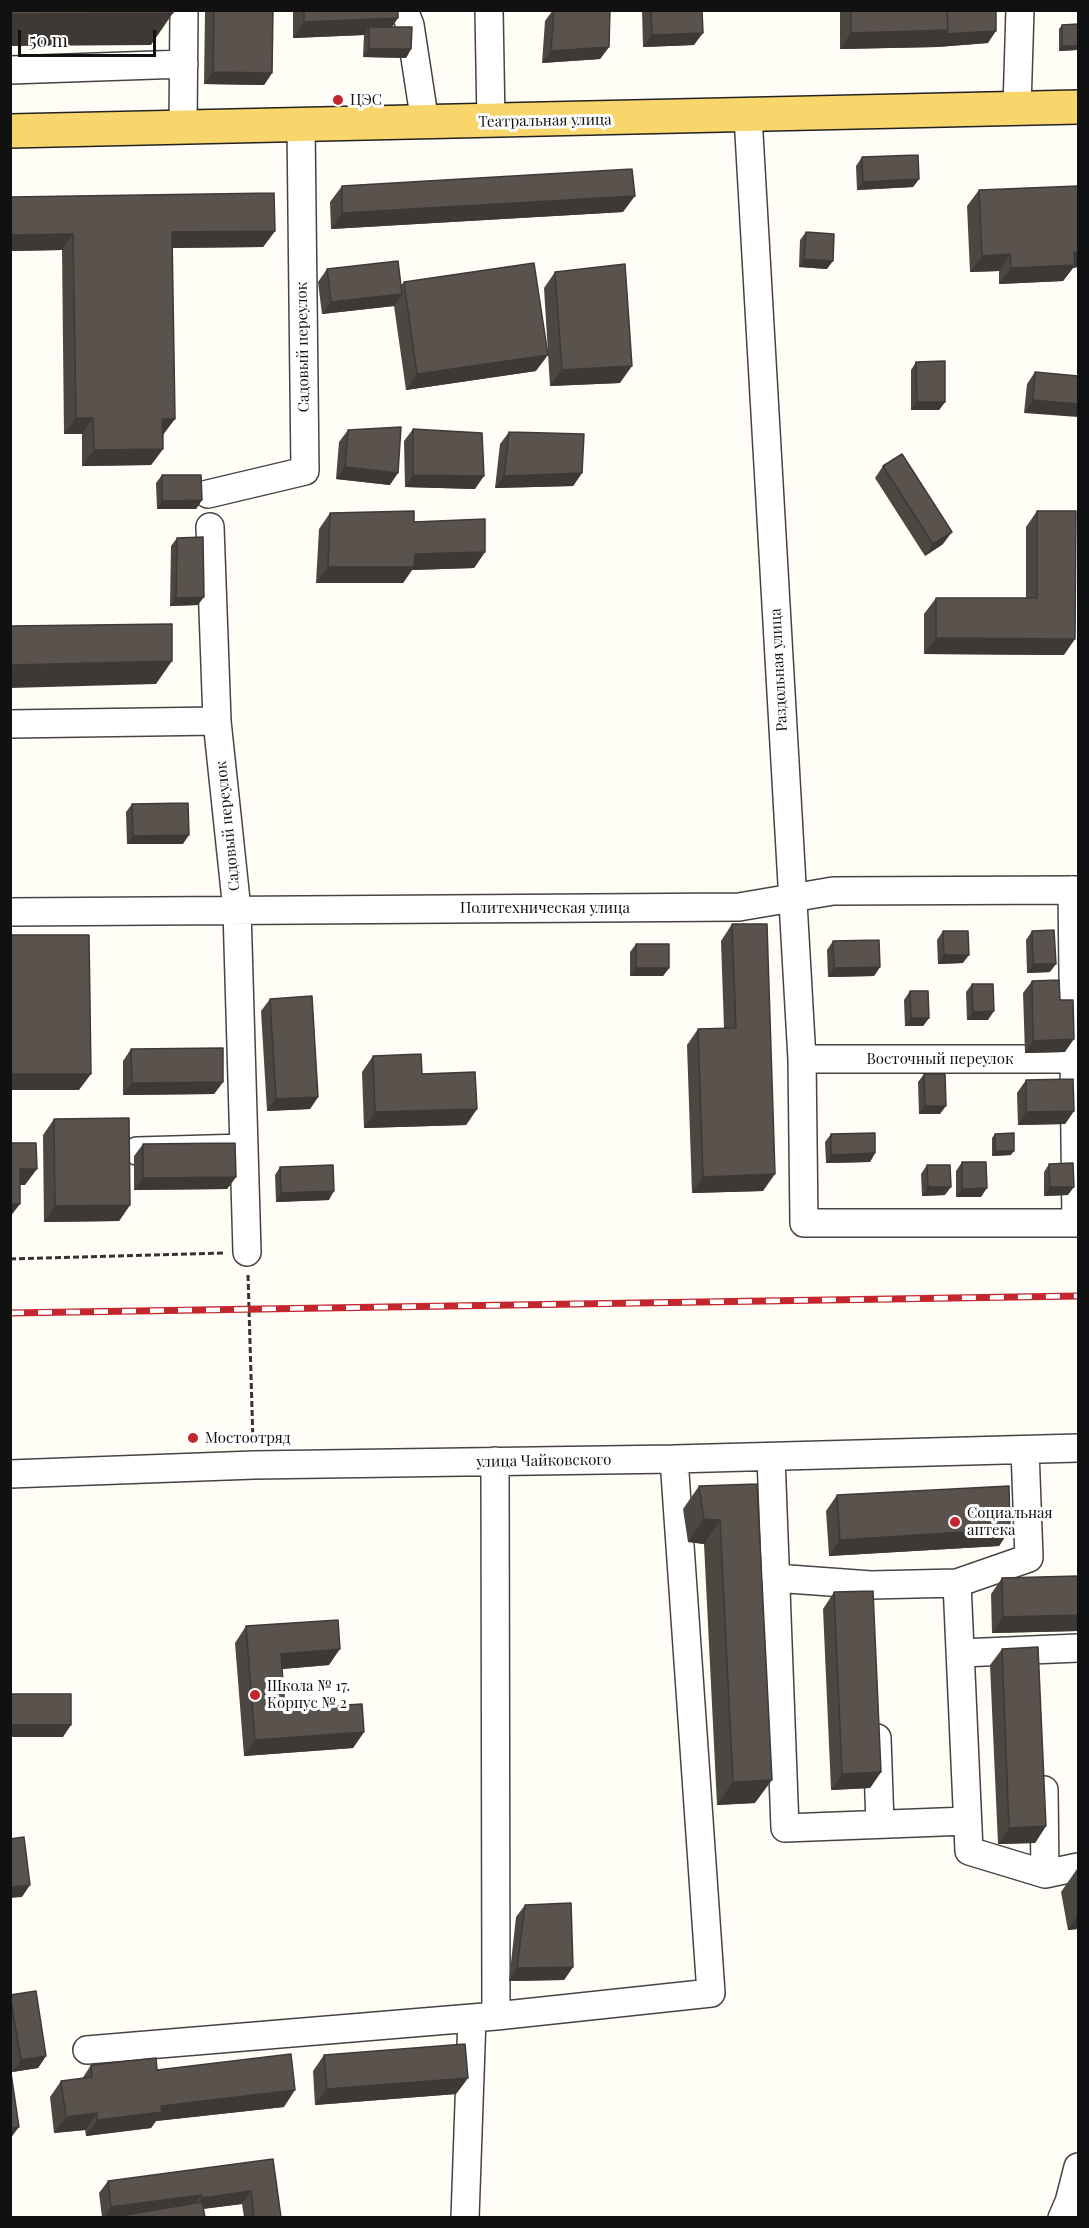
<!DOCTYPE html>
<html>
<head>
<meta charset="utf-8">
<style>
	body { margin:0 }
	#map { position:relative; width:1089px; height:2228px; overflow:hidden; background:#fffdf5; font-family:"Playfair Display",serif }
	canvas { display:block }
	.frame { position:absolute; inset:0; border:12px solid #111; pointer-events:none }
	.scale { position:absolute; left:18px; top:30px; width:138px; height:27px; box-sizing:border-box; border:3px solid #111; border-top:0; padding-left:8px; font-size:18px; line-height:21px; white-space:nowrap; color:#111; -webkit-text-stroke:4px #fff; paint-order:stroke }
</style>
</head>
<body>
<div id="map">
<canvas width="1089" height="2228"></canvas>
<div class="frame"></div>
<div class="scale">50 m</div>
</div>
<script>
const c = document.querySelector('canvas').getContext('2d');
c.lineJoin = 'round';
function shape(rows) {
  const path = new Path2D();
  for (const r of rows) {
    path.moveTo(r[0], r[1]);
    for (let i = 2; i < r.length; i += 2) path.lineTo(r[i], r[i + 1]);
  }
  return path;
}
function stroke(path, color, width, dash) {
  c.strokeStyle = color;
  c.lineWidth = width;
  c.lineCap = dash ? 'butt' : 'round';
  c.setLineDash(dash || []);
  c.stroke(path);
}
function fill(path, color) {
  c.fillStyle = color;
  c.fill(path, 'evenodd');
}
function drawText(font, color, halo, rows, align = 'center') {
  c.font = font + ' "Playfair Display",serif';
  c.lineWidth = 6;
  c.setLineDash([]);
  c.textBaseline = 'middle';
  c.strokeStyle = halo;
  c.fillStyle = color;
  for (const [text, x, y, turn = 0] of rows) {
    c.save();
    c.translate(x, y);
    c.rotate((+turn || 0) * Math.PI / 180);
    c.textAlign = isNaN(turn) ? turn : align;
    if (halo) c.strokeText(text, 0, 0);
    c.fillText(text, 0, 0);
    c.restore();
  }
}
const path = shape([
	[10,1259,225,1253],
	[248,1275,253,1442]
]);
const minor = shape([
	[404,10,410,25,425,123],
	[489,10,491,122],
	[10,70,184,64],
	[1017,107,1020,10],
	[748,116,802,1059,804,1223,1078,1223],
	[183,128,184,10],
	[208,494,305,471,301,125],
	[10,724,217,721],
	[1072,890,1076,1223],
	[10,912,739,907,833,891,1078,890],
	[802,1059,1078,1059],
	[244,1148,247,1252],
	[137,1151,244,1148,237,910,217,721,210,527],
	[771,1457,785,1828,967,1821],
	[10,1474,254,1465,674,1459,1078,1448],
	[775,1578,871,1585,957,1583,1029,1558,1025,1450],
	[957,1583,969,1851,1045,1874,1044,1790],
	[961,1653,1078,1648],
	[877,1738,880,1824],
	[1045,1874,1078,1867],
	[496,2016,711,1993,674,1459],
	[87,2050,496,2016,495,1461],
	[465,2218,472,2018],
	[1062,2218,1069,2202,1078,2167]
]);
const major = shape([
	[10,131,1078,107]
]);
const rail = shape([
	[10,1313,1078,1296]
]);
const wall = shape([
	[206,10,273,10,272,73,264,85,204,84,205,12],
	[293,10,398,10,392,27,411,49,406,58,363,57,364,35,293,38],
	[553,10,610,10,609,47,600,59,542,63,545,21],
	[642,10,702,10,694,45,643,47],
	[840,10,996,10,988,43,937,47,840,49],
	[1078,24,1078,48,1077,50,1059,51,1059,29,1062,25],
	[862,157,919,179,913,187,857,190,856,166],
	[342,186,623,212,331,229,330,202],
	[1078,186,1078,267,1073,268,1063,281,999,284,999,271,970,272,967,206,979,190],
	[10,197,275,231,263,247,172,248,163,449,151,465,82,466,82,434,64,434,62,250,10,251],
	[806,232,827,269,799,267,800,240],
	[327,269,401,285,404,282,536,371,406,390,394,306,322,314,318,282],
	[555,272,620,383,550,386,544,288],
	[916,362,945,402,939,410,911,410,911,370],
	[1035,372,1078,376,1024,413,1027,384],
	[413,429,475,489,405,487,404,441],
	[348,430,390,485,336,479,339,442],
	[509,432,582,473,573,486,495,488,500,444],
	[883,466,943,544,925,556,875,478],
	[162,475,202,500,196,509,157,509,156,483],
	[1037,511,1064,655,924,654,924,614,936,598,1026,598,1026,527],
	[330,513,414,522,485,552,474,568,412,570,403,583,316,583,319,529],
	[177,538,198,605,170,606,171,546],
	[132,804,183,844,127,844,126,812],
	[732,924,763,1191,692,1193,687,1045,698,1029,724,1028,721,941],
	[943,931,963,963,938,964,937,940],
	[1032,931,1050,972,1027,973,1026,940],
	[833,941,880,967,874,976,828,977,827,950],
	[636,944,669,968,663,976,630,976,630,952],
	[1032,981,1060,1000,1065,1052,1025,1053,1023,993],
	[972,984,988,1020,967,1020,966,992],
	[910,991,929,1018,923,1026,905,1026,904,1000],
	[270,999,318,1097,310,1109,267,1111,261,1011],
	[131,1049,223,1082,214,1094,123,1095,123,1061],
	[373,1056,422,1074,477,1109,466,1125,364,1128,362,1072],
	[924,1074,940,1114,919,1114,918,1082],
	[1026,1080,1074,1111,1065,1124,1018,1125,1017,1093],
	[54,1119,130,1205,119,1221,44,1222,43,1135],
	[831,1134,875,1153,870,1162,826,1163,825,1142],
	[995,1134,1011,1155,992,1156,992,1138],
	[143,1144,236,1177,227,1189,134,1190,134,1156],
	[962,1162,981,1197,956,1197,956,1171],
	[1049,1164,1068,1195,1044,1196,1044,1172],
	[927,1165,945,1195,922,1196,921,1174],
	[280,1167,329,1200,276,1202,275,1175],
	[757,1484,755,1803,717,1805,704,1544,688,1542,683,1509,699,1486],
	[837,1495,1010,1529,999,1546,829,1556,826,1511],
	[1078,1576,1078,1631,992,1633,991,1594,1002,1578],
	[834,1592,881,1772,870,1788,831,1790,823,1609],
	[246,1626,329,1665,282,1669,285,1709,364,1732,353,1748,244,1756,235,1643],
	[1002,1649,1046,1826,1035,1843,998,1844,990,1665],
	[1077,1869,1078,1869,1078,1929,1068,1930,1061,1892],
	[525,1905,573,1967,564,1980,509,1981,516,1917],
	[10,1995,46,2056,38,2068,12,2072,10,2062],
	[324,2055,468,2078,456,2094,315,2105,313,2071],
	[91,2065,157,2070,284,2107,156,2121,151,2128,86,2136,85,2130,54,2133,50,2097,61,2081,82,2079],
	[273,2159,281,2217,244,2217,242,2204,203,2209,205,2217,102,2217,99,2193,108,2181]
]);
const shadedWall = shape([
	[173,13,151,45,10,46,11,14],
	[398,18,387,35,369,27,364,35,293,38,304,22],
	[948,30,996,31,988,43,937,47,840,49,851,33],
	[703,33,694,45,643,47,652,35],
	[1062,46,1078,46,1078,48,1077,50,1059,51],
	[609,47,600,59,542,63,551,51],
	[369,49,411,49,406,58,363,57],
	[213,72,272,73,264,85,204,84],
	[919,179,913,187,857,190,863,182],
	[635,196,623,212,331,229,342,213],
	[275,231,263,247,161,248,172,232],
	[73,234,62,250,10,251,10,235],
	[1074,252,1078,252,1078,267,1073,268,1063,281,999,284,1011,268],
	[1010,254,999,271,970,272,982,256],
	[804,259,833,261,827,269,799,267],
	[402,294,394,306,322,314,331,302],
	[548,355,536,371,406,390,417,374],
	[632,366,620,383,550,386,562,370],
	[1033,400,1078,404,1078,417,1024,413],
	[917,402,945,402,939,410,911,410],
	[76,418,93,418,82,434,64,434],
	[162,419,175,419,163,435,151,436],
	[163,449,151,465,82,466,94,450],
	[345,467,398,473,390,485,336,479],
	[582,473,573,486,495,488,504,476],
	[413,475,484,476,475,489,405,487],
	[202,500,196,509,157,509,162,501],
	[952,532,943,544,925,556,933,544],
	[485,552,474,568,412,570,403,583,316,583,328,567,415,554],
	[204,597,198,605,170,606,176,598],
	[936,638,1075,639,1064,655,924,654],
	[172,661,156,684,10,688,10,665],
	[189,835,183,844,127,844,133,836],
	[944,955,969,955,963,963,938,964],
	[1033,964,1056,964,1050,972,1027,973],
	[880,967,874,976,828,977,834,968],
	[636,968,669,968,663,976,630,976],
	[994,1011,988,1020,967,1020,973,1012],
	[911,1018,929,1018,923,1026,905,1026],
	[1074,1039,1065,1052,1025,1053,1033,1041],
	[10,1074,91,1074,79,1090,10,1090],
	[223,1082,214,1094,123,1095,132,1083],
	[318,1097,310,1109,267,1111,276,1099],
	[925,1106,946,1106,940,1114,919,1114],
	[477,1109,466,1125,364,1128,375,1112],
	[1074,1111,1065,1124,1018,1125,1026,1112],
	[995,1151,1014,1151,1011,1155,992,1156],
	[875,1153,870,1162,826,1163,831,1155],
	[20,1169,37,1169,25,1185,10,1185],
	[775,1174,763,1191,692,1193,703,1177],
	[236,1177,227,1189,134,1190,143,1178],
	[928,1187,951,1187,945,1195,922,1196],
	[1050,1187,1074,1187,1068,1195,1044,1196],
	[987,1188,981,1197,956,1197,962,1189],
	[334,1191,329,1200,276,1202,281,1193],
	[10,1204,20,1204,10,1217],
	[130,1205,119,1221,44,1222,55,1206],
	[704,1519,720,1520,704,1544,688,1542],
	[1010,1529,999,1546,829,1556,840,1540],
	[1078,1615,1078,1631,992,1633,1003,1617],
	[340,1649,329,1665,270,1670,281,1654],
	[10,1725,71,1725,63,1737,10,1737],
	[364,1732,353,1748,244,1756,255,1740],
	[881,1772,870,1788,831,1790,842,1774],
	[772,1780,755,1803,717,1805,733,1782],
	[1046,1826,1035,1843,998,1844,1009,1828],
	[30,1885,22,1897,10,1898,10,1887],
	[1078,1915,1078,1929,1068,1930],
	[573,1967,564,1980,509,1981,517,1968],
	[46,2056,38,2068,12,2072,21,2060],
	[468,2078,456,2094,315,2105,327,2089],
	[295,2090,284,2107,156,2121,151,2128,86,2136,97,2120,161,2106],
	[97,2113,85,2130,54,2133,66,2117],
	[19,2127,10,2139,10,2128],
	[251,2191,242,2204,193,2210,202,2198],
	[201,2195,192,2207,114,2217,104,2217,111,2207]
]);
const building = shape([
	[11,10,173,10,173,13,11,14,11,10],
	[214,10,273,10,272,73,213,72,214,10],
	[304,10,398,10,398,18,304,22,304,10],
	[554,10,610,10,609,47,551,51,554,10],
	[651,10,702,10,703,33,652,35,651,10],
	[851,10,947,10,948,30,851,33,851,10],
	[947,10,996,10,996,31,945,34,948,30,947,10],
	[1078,24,1078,46,1062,46,1062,25,1078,24],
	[369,27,412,27,411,49,369,49,369,27],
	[918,155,919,179,863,182,862,157,918,155],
	[632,169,635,196,342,213,342,186,632,169],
	[1078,186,1078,252,1074,252,1075,265,1011,268,1010,254,982,256,979,190,1078,186],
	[274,193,275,231,172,232,175,419,162,419,163,449,94,450,93,418,76,418,73,234,10,235,10,197,274,193],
	[806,232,834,234,833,261,804,259,806,232],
	[398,261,402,294,331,302,327,269,398,261],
	[534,263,548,355,417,374,404,282,534,263],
	[625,264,632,366,562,370,555,272,625,264],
	[945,361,945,402,917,402,916,362,945,361],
	[1035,372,1078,376,1078,404,1033,400,1035,372],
	[401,427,398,473,345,467,348,430,401,427],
	[413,429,482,433,484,476,413,475,413,429],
	[509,432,584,434,582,473,504,476,509,432],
	[902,454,952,532,933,544,883,466,902,454],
	[162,475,201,475,202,500,162,501,162,475],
	[414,511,414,522,485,519,485,552,415,554,414,567,328,567,330,513,414,511],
	[1037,511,1076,511,1075,639,936,638,936,598,1037,598,1037,511],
	[203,537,204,597,176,598,177,538,203,537],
	[172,624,172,661,10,665,10,626,172,624],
	[188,803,189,835,133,836,132,804,188,803],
	[732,924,767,924,775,1174,703,1177,698,1029,736,1028,732,924],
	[1054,930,1056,964,1033,964,1032,931,1054,930],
	[943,931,968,931,969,955,944,955,943,931],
	[10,935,89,935,91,1074,10,1074,10,935],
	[879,940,880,967,834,968,833,941,879,940],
	[636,944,669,944,669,968,636,968,636,944],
	[1059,980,1060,1000,1073,1000,1074,1039,1033,1041,1032,981,1059,980],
	[972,984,993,984,994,1011,973,1012,972,984],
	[910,991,928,991,929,1018,911,1018,910,991],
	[312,996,318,1097,276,1099,270,999,312,996],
	[223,1048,223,1082,132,1083,131,1049,223,1048],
	[421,1054,422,1074,475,1072,477,1109,375,1112,373,1056,421,1054],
	[924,1074,945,1074,946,1106,925,1106,924,1074],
	[1073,1079,1074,1111,1026,1112,1026,1080,1073,1079],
	[129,1118,130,1205,55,1206,54,1119,129,1118],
	[875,1133,875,1153,831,1155,831,1134,875,1133],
	[1014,1133,1014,1151,995,1151,995,1134,1014,1133],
	[10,1143,36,1143,37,1169,20,1169,20,1204,10,1204,10,1143],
	[235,1143,236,1177,143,1178,143,1144,235,1143],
	[962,1162,986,1162,987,1188,962,1189,962,1162],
	[1073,1163,1074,1187,1050,1187,1049,1164,1073,1163],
	[333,1165,334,1191,281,1193,280,1167,333,1165],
	[927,1165,950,1165,951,1187,928,1187,927,1165],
	[757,1484,772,1780,733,1782,720,1520,704,1519,699,1486,757,1484],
	[1009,1486,1010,1529,840,1540,837,1495,1009,1486],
	[1078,1576,1078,1615,1003,1617,1002,1578,1078,1576],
	[873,1591,881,1772,842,1774,834,1592,873,1591],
	[338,1620,340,1649,281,1654,285,1709,362,1704,364,1732,255,1740,246,1626,338,1620],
	[1038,1647,1046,1826,1009,1828,1002,1649,1038,1647],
	[10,1694,71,1694,71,1725,10,1725,10,1694],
	[24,1837,30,1885,10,1887,10,1839,24,1837],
	[571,1903,573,1967,517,1968,525,1905,571,1903],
	[36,1991,46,2056,21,2060,10,1995,36,1991],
	[465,2044,468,2078,327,2089,324,2055,465,2044],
	[291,2054,295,2090,161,2106,162,2112,97,2120,97,2113,66,2117,61,2081,92,2077,91,2065,156,2058,157,2070,291,2054],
	[10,2066,19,2127,10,2128,10,2066],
	[273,2159,281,2217,254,2217,251,2191,202,2198,201,2195,111,2207,108,2181,273,2159],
	[202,2202,205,2217,114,2217,202,2202]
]);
const markers = [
	[338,100,6,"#c4262e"],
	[193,1438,6,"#c4262e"],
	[955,1522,6,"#c4262e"],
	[255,1695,6,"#c4262e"]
];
const poiNames = [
	["ЦЭС",350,100],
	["Мостоотряд",205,1438],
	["Социальная",967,1513],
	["аптека",967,1530],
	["Школа № 17.",267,1686],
	["Корпус № 2",267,1703]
];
const streetNames = [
	["Театральная улица",545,121,-1],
	["Садовый переулок",303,347,-91],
	["Раздольная улица",779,670,-93],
	["Садовый переулок",228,826,-96],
	["Политехническая улица",545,908],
	["Восточный переулок",940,1059],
	["улица Чайковского",544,1461,-1]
];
stroke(minor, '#444', 30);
stroke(major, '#222', 36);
stroke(path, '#333', 3, [6, 3]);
stroke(minor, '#fff', 27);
stroke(major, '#f9d66b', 33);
stroke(rail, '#c4262e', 7);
stroke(rail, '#fff', 4.5, [14]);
fill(wall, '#4d4742');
fill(shadedWall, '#3f3936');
fill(building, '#5a524d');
stroke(building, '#3f3936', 1.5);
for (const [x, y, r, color] of markers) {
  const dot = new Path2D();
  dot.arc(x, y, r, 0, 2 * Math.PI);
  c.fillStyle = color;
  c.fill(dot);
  stroke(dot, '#fff', 2);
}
drawText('15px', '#111', '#fff', poiNames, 'left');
drawText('15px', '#111', '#fff', streetNames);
</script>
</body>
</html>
